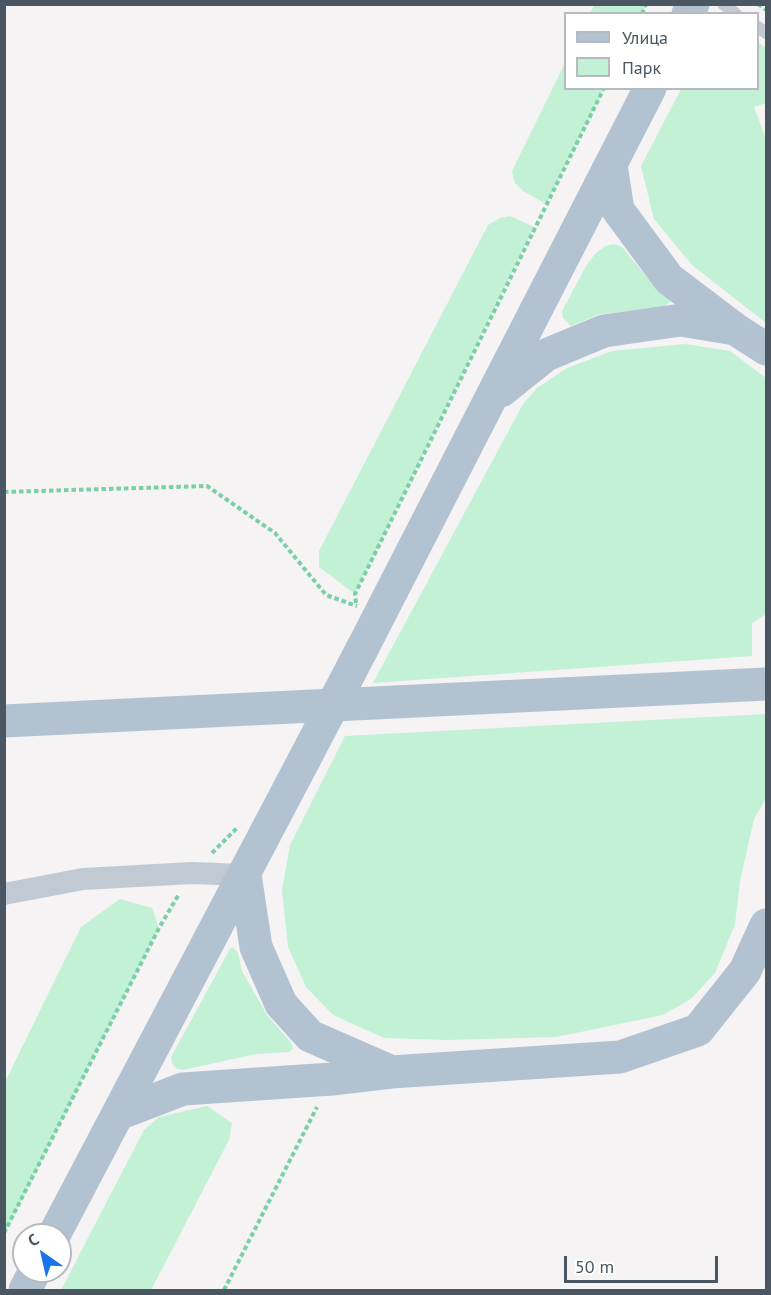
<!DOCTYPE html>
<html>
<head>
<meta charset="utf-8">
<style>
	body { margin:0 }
	#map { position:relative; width:771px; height:1295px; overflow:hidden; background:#f5f3f3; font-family:"PT Sans",sans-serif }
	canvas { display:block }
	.frame { position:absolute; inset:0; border:6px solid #4a5661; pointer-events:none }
	.legend { position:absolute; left:564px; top:12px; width:195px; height:78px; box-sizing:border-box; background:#fff; border:2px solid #b7bbc0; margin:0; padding:8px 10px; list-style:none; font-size:18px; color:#4a5661 }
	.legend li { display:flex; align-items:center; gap:12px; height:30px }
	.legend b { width:30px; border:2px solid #b7bbc0 }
	.north { position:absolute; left:12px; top:1223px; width:60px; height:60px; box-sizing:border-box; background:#fff; border:2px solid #b7bbc0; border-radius:50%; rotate:326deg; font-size:16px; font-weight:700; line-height:24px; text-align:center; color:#4a5661 }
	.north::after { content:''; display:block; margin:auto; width:21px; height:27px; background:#1a73e8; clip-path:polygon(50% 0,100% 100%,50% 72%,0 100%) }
	.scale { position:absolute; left:564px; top:1256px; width:154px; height:27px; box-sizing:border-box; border:3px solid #4a5661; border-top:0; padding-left:8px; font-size:18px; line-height:21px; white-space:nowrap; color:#4a5661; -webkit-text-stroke:4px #fff; paint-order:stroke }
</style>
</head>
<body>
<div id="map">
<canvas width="771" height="1295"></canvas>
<div class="frame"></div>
<ul class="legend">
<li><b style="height:8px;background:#b3c2d1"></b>Улица</li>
<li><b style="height:16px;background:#c3f1d5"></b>Парк</li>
</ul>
<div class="north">С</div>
<div class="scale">50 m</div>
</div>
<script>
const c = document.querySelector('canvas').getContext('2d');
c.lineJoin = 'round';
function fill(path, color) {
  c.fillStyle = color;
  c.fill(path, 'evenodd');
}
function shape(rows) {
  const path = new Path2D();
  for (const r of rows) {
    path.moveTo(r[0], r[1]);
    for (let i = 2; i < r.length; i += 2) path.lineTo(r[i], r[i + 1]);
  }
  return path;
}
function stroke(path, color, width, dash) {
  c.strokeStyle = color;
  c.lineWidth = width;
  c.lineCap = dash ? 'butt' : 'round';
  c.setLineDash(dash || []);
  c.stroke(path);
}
const green = shape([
	[595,4,646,4,646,5,642,13,590,13],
	[758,42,766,48,766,103,754,107,766,139,766,323,692,265,654,219,641,166,681,89,758,88],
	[565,63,566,88,604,89,546,204,523,191,515,183,512,171],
	[510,216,534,227,355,594,319,567,319,551,488,225,500,218],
	[614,244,622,247,651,282,671,301,665,306,597,315,571,326,563,318,562,311,586,266,595,254,605,246],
	[685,344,730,351,766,378,766,614,752,623,752,656,373,683,523,404,537,388,567,368,612,351],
	[766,714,766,798,754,819,740,881,735,924,715,973,691,999,663,1015,556,1037,447,1040,384,1038,333,1015,306,987,288,947,282,890,290,845,345,736],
	[120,899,152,908,159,928,5,1233,5,1082,81,927],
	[233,947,238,953,242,971,267,1015,292,1044,293,1049,289,1052,256,1054,183,1070,177,1069,172,1064,171,1057,230,949],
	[207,1106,232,1123,229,1140,151,1290,61,1290,144,1130,159,1117]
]);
const path = shape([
	[758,4,766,10],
	[642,14,646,4],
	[4,492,207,486,275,533,326,595,357,606],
	[356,603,355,594,604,88],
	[212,853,238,827],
	[4,1233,159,928,179,894],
	[224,1290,317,1107]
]);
const lane = shape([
	[723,4,736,14],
	[758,27,766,33]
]);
const street = shape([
	[4,894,83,879,192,873,245,875]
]);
const primary = shape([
	[688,14,693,4],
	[611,165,618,210,669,279,735,329,766,349],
	[501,391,546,355,604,331,681,320,735,329],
	[362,649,650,88],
	[4,721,766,684],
	[245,875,256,947,281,1004,310,1036,390,1071],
	[118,1114,183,1089,332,1079,391,1072,620,1057,698,1030,745,971,766,925],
	[54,1235,304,760],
	[25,1290,35,1271]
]);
const primaryBridge = shape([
	[304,760,362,649]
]);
fill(green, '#c3f1d5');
stroke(path, '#7ad0a6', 4, [4.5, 3]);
stroke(lane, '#c1cad2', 12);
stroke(street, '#c1cad2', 22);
stroke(primary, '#b3c2d1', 33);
stroke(primaryBridge, '#b3c2d1', 33);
</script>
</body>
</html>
